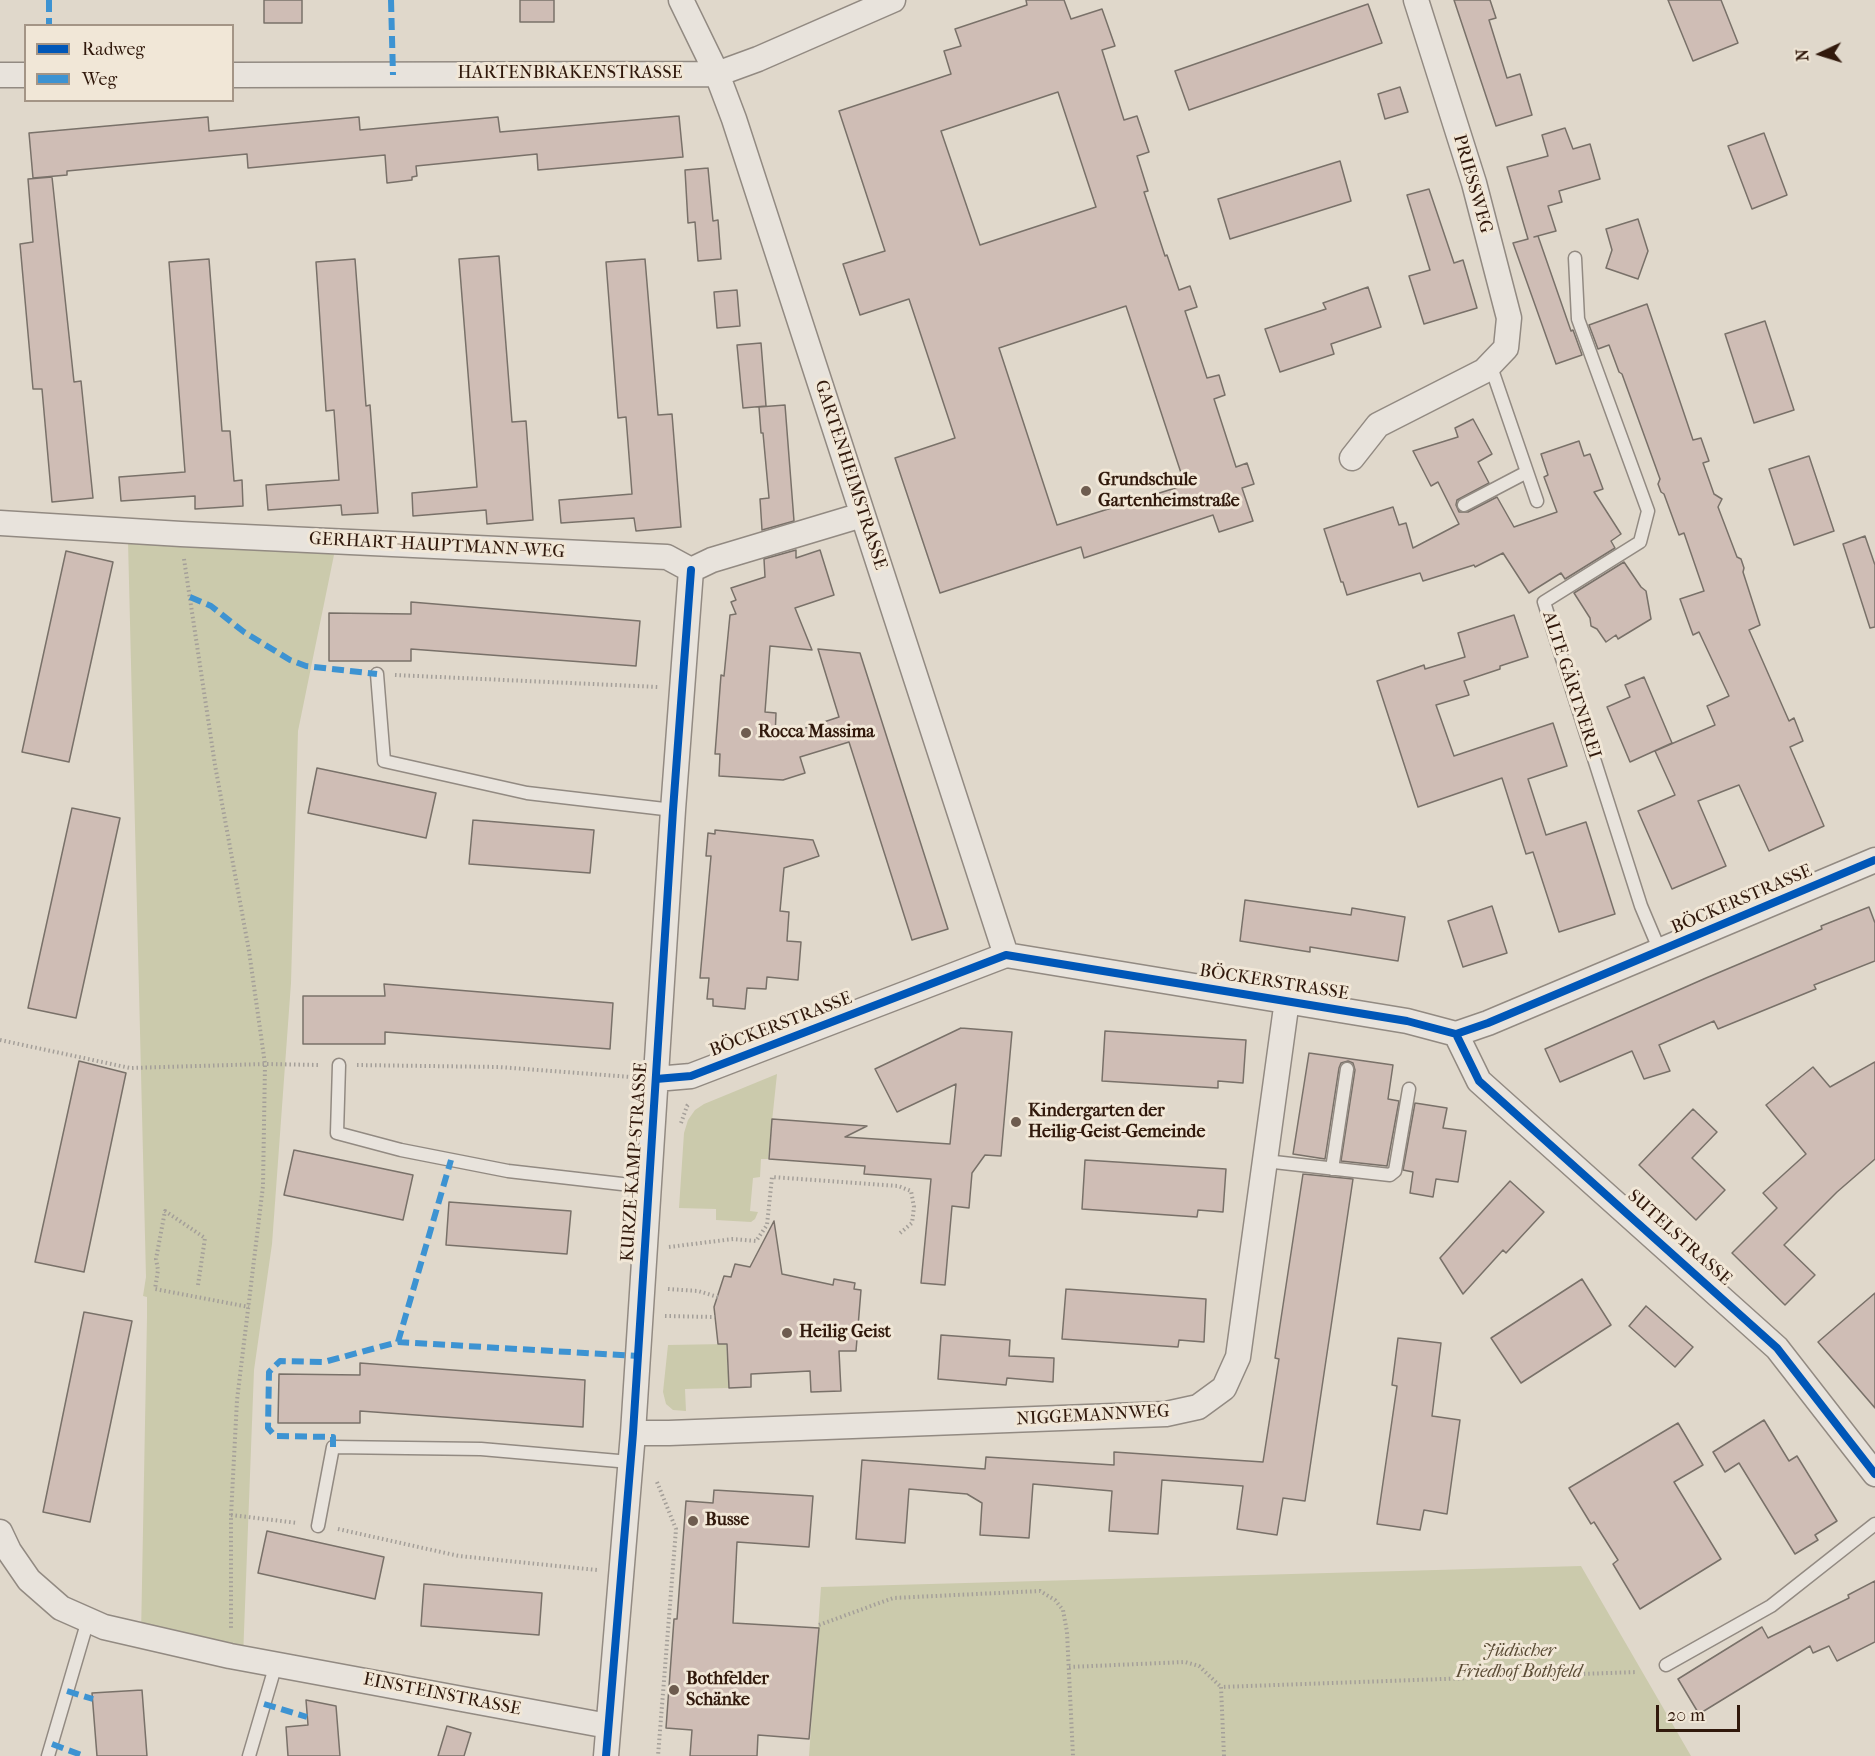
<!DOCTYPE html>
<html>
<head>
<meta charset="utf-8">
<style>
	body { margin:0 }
	#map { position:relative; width:1875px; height:1756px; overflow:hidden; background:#e0d8cb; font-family:"IM FELL French Canon",serif }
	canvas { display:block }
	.legend { position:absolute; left:24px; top:24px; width:210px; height:78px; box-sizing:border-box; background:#f1e7d7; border:2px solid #a49586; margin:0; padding:8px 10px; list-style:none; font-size:18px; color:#31190c }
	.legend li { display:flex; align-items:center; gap:12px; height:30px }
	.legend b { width:30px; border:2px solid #a49586 }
	.north { position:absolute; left:1791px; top:24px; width:60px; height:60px; -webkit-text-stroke:4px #f1e7d7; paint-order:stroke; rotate:266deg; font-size:16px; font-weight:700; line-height:24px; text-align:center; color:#31190c }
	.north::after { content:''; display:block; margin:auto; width:21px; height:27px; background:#31190c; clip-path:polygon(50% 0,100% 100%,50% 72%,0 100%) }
	.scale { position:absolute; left:1656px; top:1705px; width:84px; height:27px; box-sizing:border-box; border:3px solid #31190c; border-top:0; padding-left:8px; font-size:18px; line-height:21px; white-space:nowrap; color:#31190c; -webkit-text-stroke:4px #f1e7d7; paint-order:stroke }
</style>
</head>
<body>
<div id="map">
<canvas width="1875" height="1756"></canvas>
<ul class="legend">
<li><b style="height:8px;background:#0057b8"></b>Radweg</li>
<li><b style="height:8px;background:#3d93d2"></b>Weg</li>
</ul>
<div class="north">N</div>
<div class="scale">20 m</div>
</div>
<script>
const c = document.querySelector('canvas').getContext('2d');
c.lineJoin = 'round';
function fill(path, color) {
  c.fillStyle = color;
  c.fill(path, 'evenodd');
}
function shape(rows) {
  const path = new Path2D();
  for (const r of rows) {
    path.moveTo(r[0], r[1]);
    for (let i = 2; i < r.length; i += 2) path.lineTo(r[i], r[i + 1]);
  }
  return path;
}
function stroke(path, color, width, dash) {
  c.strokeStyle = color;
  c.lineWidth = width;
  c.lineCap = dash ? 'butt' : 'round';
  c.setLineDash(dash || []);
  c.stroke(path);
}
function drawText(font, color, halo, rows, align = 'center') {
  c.font = font + ' "IM FELL French Canon",serif';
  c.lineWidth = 6;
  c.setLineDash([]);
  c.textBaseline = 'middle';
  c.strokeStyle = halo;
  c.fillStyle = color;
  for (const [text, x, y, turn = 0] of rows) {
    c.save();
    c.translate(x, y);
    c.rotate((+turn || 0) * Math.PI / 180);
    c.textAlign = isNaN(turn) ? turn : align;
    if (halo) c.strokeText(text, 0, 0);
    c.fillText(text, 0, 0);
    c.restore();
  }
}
const green = shape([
	[128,541,335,550,298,731,291,983,272,1244,254,1370,243,1658,141,1636,147,1317,147,1297,143,1296,146,1277],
	[777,1074,768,1159,761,1159,760,1177,753,1178,750,1211,758,1212,755,1219,751,1222,716,1220,716,1209,679,1208,684,1133,688,1120,695,1110,704,1104],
	[726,1344,729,1388,685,1389,686,1411,673,1410,666,1404,663,1392,668,1345],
	[1581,1566,1691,1756,809,1756,821,1587]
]);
const building = shape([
	[264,0,302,0,302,23,264,23,264,0],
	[520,0,554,0,554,22,520,22,520,0],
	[1026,0,1064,0,1071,19,1102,9,1115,46,1102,50,1124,120,1137,116,1149,152,1137,156,1148,191,1144,192,1165,256,1167,255,1179,290,1190,286,1197,307,1185,311,1207,378,1219,375,1225,395,1214,399,1236,467,1247,463,1254,484,1242,488,1253,521,1219,532,1213,515,1084,558,1081,547,940,593,895,458,955,438,909,299,860,315,843,264,885,251,839,111,951,74,944,51,961,46,955,29,1027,5,1026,0],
	[1058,92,1096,207,980,245,941,131,1058,92],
	[1126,306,1185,485,1057,525,999,348,1126,306],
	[1454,0,1490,0,1496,18,1489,20,1507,78,1520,74,1532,115,1496,126,1454,0],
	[1668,0,1721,0,1738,43,1693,61,1668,0],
	[1368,4,1382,43,1189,110,1175,71,1368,4],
	[1400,87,1408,112,1385,119,1378,94,1400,87],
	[679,116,683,157,538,170,537,154,416,166,417,176,412,177,412,180,387,183,385,155,248,168,247,154,67,171,67,175,33,178,29,133,208,117,209,131,359,117,360,130,498,117,500,132,679,116],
	[1565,128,1573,149,1590,144,1600,179,1559,191,1562,202,1548,206,1556,231,1534,237,1538,236,1571,331,1573,330,1582,355,1556,364,1513,243,1528,239,1507,167,1548,156,1542,135,1565,128],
	[1764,133,1787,195,1752,209,1728,146,1764,133],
	[1340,161,1351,201,1230,239,1218,199,1340,161],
	[708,168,713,221,718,220,721,259,698,261,695,222,688,223,685,170,708,168],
	[52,177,74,382,81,381,93,498,52,502,42,389,33,389,20,244,33,242,28,179,52,177],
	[1429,189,1454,263,1463,260,1477,308,1424,324,1409,276,1430,270,1407,195,1429,189],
	[1638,219,1648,251,1638,279,1606,268,1612,250,1606,229,1638,219],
	[499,256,512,422,526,421,533,520,487,524,486,510,413,516,412,493,477,487,459,259,499,256],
	[209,259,222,431,230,431,234,481,242,480,243,506,195,509,195,496,121,501,119,477,185,472,169,262,209,259],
	[355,259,366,406,370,405,378,513,342,515,341,505,268,510,266,485,339,480,334,410,326,411,316,262,355,259],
	[645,259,658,415,672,414,681,527,636,531,634,518,561,523,559,500,632,494,626,417,618,418,606,262,645,259],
	[1368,287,1381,327,1331,344,1334,354,1280,372,1265,329,1326,309,1323,303,1368,287],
	[737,290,740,326,717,328,714,292,737,290],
	[1647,304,1693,440,1701,438,1709,461,1703,463,1714,494,1722,499,1718,507,1737,557,1741,559,1744,568,1743,572,1760,625,1749,630,1789,721,1794,718,1803,741,1790,747,1824,826,1769,851,1739,785,1698,801,1726,866,1672,889,1638,811,1675,795,1655,751,1715,725,1707,706,1729,696,1699,632,1693,635,1680,599,1704,591,1684,533,1679,535,1664,494,1661,492,1658,484,1660,479,1622,374,1619,372,1609,345,1598,349,1589,325,1647,304],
	[1765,321,1794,410,1754,423,1725,334,1765,321],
	[761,343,766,406,743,408,737,345,761,343],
	[785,405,794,521,762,530,760,499,769,498,763,433,761,433,759,407,785,405],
	[1473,419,1492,454,1478,462,1489,483,1457,500,1456,505,1459,512,1468,512,1497,497,1514,527,1557,512,1544,477,1548,475,1541,454,1579,441,1584,456,1590,454,1603,489,1594,492,1621,534,1611,541,1615,548,1565,579,1561,573,1529,593,1503,553,1475,567,1474,565,1423,581,1420,573,1347,595,1343,582,1341,582,1324,529,1393,507,1399,525,1406,523,1413,548,1459,524,1438,482,1431,486,1413,451,1458,437,1455,428,1473,419],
	[1809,456,1834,531,1794,545,1769,469,1809,456],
	[1865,536,1875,565,1875,627,1870,628,1843,544,1865,536],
	[796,550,796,558,820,550,834,595,795,608,812,650,770,646,765,712,776,713,775,738,839,717,818,649,860,653,948,929,912,940,849,742,800,757,805,773,783,780,719,776,720,754,715,754,721,675,724,676,730,615,736,614,731,602,736,600,731,588,765,577,764,559,796,550],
	[66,551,113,562,69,762,22,752,66,551],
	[1624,562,1641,587,1646,591,1651,619,1618,639,1616,635,1606,642,1597,629,1591,626,1590,618,1574,593,1624,562],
	[411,602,640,621,636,666,411,649,411,661,329,661,329,613,411,614,411,602],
	[1514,615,1528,657,1500,666,1500,669,1464,681,1469,695,1436,705,1454,756,1553,723,1567,766,1528,779,1546,835,1586,822,1615,914,1559,932,1533,852,1526,854,1502,778,1418,807,1377,681,1424,665,1425,669,1465,657,1458,633,1514,615],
	[1644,677,1672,743,1630,762,1607,707,1630,697,1625,685,1644,677],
	[317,768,436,793,426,838,308,813,317,768],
	[72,808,120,818,76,1018,28,1008,72,808],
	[473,820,594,830,590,873,469,864,473,820],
	[715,830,813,840,819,856,784,868,780,911,789,912,787,941,801,942,798,980,767,977,766,989,747,988,745,1009,713,1006,713,999,707,999,709,978,700,978,711,856,706,856,708,833,715,834,715,830],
	[1245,900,1351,915,1352,908,1405,917,1398,961,1310,947,1310,952,1240,941,1245,900],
	[1492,906,1507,953,1463,967,1448,921,1492,906],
	[1869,907,1875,923,1875,961,1814,985,1816,989,1718,1029,1714,1021,1659,1045,1670,1071,1644,1079,1632,1051,1560,1082,1545,1049,1706,978,1822,929,1821,926,1869,907],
	[384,984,613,1003,610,1049,385,1032,385,1044,303,1044,303,996,385,996,384,984],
	[961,1028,1012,1032,1001,1156,985,1155,972,1173,969,1208,952,1206,945,1285,921,1283,931,1179,864,1174,865,1166,769,1159,772,1119,867,1126,845,1137,950,1144,956,1084,897,1112,875,1069,961,1028],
	[1105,1031,1246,1040,1243,1083,1218,1081,1218,1088,1102,1081,1105,1031],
	[1309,1053,1393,1065,1388,1099,1399,1101,1387,1166,1341,1161,1355,1070,1353,1063,1348,1061,1341,1063,1339,1068,1325,1159,1293,1154,1309,1053],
	[79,1061,126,1073,84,1272,35,1262,79,1061],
	[1875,1062,1875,1159,1837,1192,1784,1245,1815,1275,1785,1305,1732,1253,1777,1208,1763,1193,1806,1154,1766,1105,1813,1067,1830,1087,1875,1062],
	[1415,1103,1447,1108,1443,1128,1466,1131,1458,1182,1436,1179,1433,1197,1410,1193,1413,1172,1403,1170,1415,1103],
	[1693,1109,1717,1132,1692,1158,1725,1190,1696,1220,1639,1165,1693,1109],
	[294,1150,413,1175,403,1220,284,1195,294,1150],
	[1085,1160,1226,1169,1223,1212,1198,1210,1197,1217,1082,1209,1085,1160],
	[1303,1174,1353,1179,1305,1501,1283,1498,1277,1535,1237,1529,1243,1486,1162,1480,1158,1534,1109,1531,1112,1491,1033,1484,1029,1538,980,1535,982,1503,967,1494,909,1489,905,1543,856,1539,862,1460,985,1469,986,1457,1114,1465,1114,1452,1263,1462,1279,1359,1275,1358,1303,1174],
	[1510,1181,1544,1212,1506,1253,1503,1250,1463,1294,1440,1258,1510,1181],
	[449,1202,571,1211,567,1254,446,1245,449,1202],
	[774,1221,782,1274,833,1285,834,1279,855,1283,854,1289,861,1290,856,1351,839,1351,841,1391,811,1392,810,1371,751,1374,751,1387,729,1388,727,1344,718,1344,714,1307,724,1276,731,1277,735,1264,750,1267,774,1221],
	[1582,1279,1611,1325,1521,1383,1491,1338,1582,1279],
	[1066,1289,1206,1299,1204,1342,1179,1340,1178,1347,1062,1339,1066,1289],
	[1875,1293,1875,1408,1818,1342,1875,1293],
	[1646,1306,1693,1347,1675,1367,1629,1326,1646,1306],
	[84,1312,132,1321,90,1522,43,1512,84,1312],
	[941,1335,1010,1340,1009,1356,1054,1358,1053,1382,1007,1378,1006,1385,938,1379,941,1335],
	[1398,1338,1441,1343,1432,1416,1460,1420,1447,1514,1424,1510,1420,1530,1377,1524,1397,1386,1392,1385,1398,1338],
	[360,1363,585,1380,583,1427,360,1411,360,1423,278,1423,279,1374,360,1375,360,1363],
	[1764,1420,1789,1461,1797,1456,1837,1521,1815,1535,1818,1540,1795,1554,1739,1463,1725,1472,1713,1452,1764,1420],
	[1678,1423,1703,1465,1674,1482,1721,1559,1640,1609,1613,1564,1618,1560,1594,1522,1591,1524,1569,1488,1678,1423],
	[714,1490,813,1496,809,1547,737,1542,733,1623,819,1628,809,1739,758,1735,757,1756,690,1756,692,1730,666,1728,674,1619,677,1619,686,1501,713,1503,714,1490],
	[267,1531,384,1557,375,1599,258,1573,267,1531],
	[1875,1581,1875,1642,1837,1661,1829,1646,1813,1653,1810,1646,1699,1714,1678,1679,1762,1627,1768,1638,1849,1598,1848,1595,1875,1581],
	[424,1584,542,1593,539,1635,421,1626,424,1584],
	[142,1690,147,1756,97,1756,92,1693,142,1690],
	[306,1700,336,1706,340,1756,288,1756,286,1727,308,1725,306,1700],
	[447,1726,471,1733,464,1756,438,1756,447,1726]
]);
const path = shape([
	[184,559,215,765,249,951,265,1064,263,1186,237,1400,231,1515,231,1629],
	[395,675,658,687],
	[0,1040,130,1068,265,1064,320,1065],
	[357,1065,499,1067,631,1077],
	[681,1123,687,1106,690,1103],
	[669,1247,733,1239,756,1241,767,1225,772,1177,898,1186,911,1191,914,1207,912,1223,899,1234],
	[198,1285,205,1238,165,1211,156,1259,158,1270,155,1289,249,1307],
	[668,1289,698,1291,718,1297],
	[665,1316,715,1317],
	[657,1482,676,1529,658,1756],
	[231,1515,298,1523],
	[338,1529,459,1556,597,1570],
	[819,1625,893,1598,1040,1591,1055,1600,1063,1610,1067,1632,1073,1756],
	[1069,1667,1185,1662,1199,1666,1221,1687],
	[1224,1756,1221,1687,1637,1672]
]);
const lane = shape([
	[1575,258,1578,319,1648,511,1640,542,1544,602,1641,906,1660,951],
	[1490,364,1537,501],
	[1464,505,1527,472],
	[377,674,384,761,527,793,673,810],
	[339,1065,337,1133,401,1150,508,1171,648,1187],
	[1265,1161,1390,1175,1395,1171,1409,1089],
	[1332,1169,1347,1069],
	[318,1526,333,1447,481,1449,630,1462],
	[1666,1665,1771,1606,1875,1524],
	[48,1756,88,1620],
	[249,1756,276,1664]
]);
const street = shape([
	[681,0,717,74,734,119,1006,955],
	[0,75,26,75],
	[232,75,717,74,758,59,893,0],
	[1352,458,1378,425,1484,371,1506,348,1509,318,1474,183,1416,0],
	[0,523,181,534,667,557,691,570],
	[691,570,712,560,862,515],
	[1456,1034,1479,1081,1777,1348,1875,1474],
	[656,1079,691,1076,1006,955,1407,1021,1456,1034,1488,1023,1875,860],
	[633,1433,669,1433,1166,1414,1198,1407,1224,1388,1238,1357,1287,1000],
	[0,1532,9,1551,29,1580,61,1608,104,1627,230,1656,608,1726],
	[606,1756,633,1433,673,810,691,570]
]);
const quiet = shape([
	[49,0,49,26],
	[391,0,393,75],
	[190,597,211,606,244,632,290,660,306,666,377,674],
	[398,1342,451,1160],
	[333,1447,333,1437,275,1436,268,1428,269,1372,280,1361,324,1362,398,1342,638,1356],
	[67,1691,93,1699],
	[264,1704,307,1717],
	[52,1744,84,1756]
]);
const cycleway = shape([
	[1456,1034,1479,1081,1777,1348,1875,1474],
	[656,1079,691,1076,1006,955,1407,1021,1456,1034,1488,1023,1875,860],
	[606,1756,633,1433,673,810,691,570]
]);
const markers = [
	[1086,491,6,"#6e5c4f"],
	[746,733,6,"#6e5c4f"],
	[1016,1122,6,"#6e5c4f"],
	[787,1333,6,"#6e5c4f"],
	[693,1521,6,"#6e5c4f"],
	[674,1690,6,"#6e5c4f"]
];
const streetNames = [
	["HARTENBRAKENSTRASSE",570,74],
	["PRIESSWEG",1472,184,74],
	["GARTENHEIMSTRASSE",850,475,72],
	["GERHART-HAUPTMANN-WEG",437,546,3],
	["ALTE GÄRTNEREI",1571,685,72],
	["BÖCKERSTRASSE",1742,900,-23],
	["BÖCKERSTRASSE",1274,983,9],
	["BÖCKERSTRASSE",781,1025,-21],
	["KURZE-KAMP-STRASSE",635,1162,-86],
	["SUTELSTRASSE",1679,1238,42],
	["NIGGEMANNWEG",1093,1416,-3],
	["EINSTEINSTRASSE",442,1695,11]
];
const poiNames = [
	["Grundschule",1098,481],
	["Gartenheimstraße",1098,502],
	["Rocca Massima",758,733],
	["Kindergarten der",1028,1112],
	["Heilig-Geist-Gemeinde",1028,1133],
	["Heilig Geist",799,1333],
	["Busse",705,1521],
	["Bothfelder",686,1680],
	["Schänke",686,1701]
];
const parkNames = [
	["Jüdischer",1519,1652],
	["Friedhof Bothfeld",1519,1673]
];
fill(green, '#cbcaac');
fill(building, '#cfbdb5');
stroke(building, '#797169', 1.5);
stroke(lane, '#928a82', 15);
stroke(street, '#928a82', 27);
stroke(path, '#a49f99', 4, [1.5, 3]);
stroke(lane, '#e8e3dc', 12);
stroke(street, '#e8e3dc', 24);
stroke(quiet, '#3d93d2', 6, [12, 6]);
stroke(cycleway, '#0057b8', 8);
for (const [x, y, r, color] of markers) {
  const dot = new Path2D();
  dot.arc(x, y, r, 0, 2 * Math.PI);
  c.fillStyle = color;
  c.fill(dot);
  stroke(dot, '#f1e7d7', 2);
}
drawText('18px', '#31190c', '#f1e7d7', streetNames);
drawText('bold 18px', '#31190c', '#f1e7d7', poiNames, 'left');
drawText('italic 18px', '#5a4b34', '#f1e7d7', parkNames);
</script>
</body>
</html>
